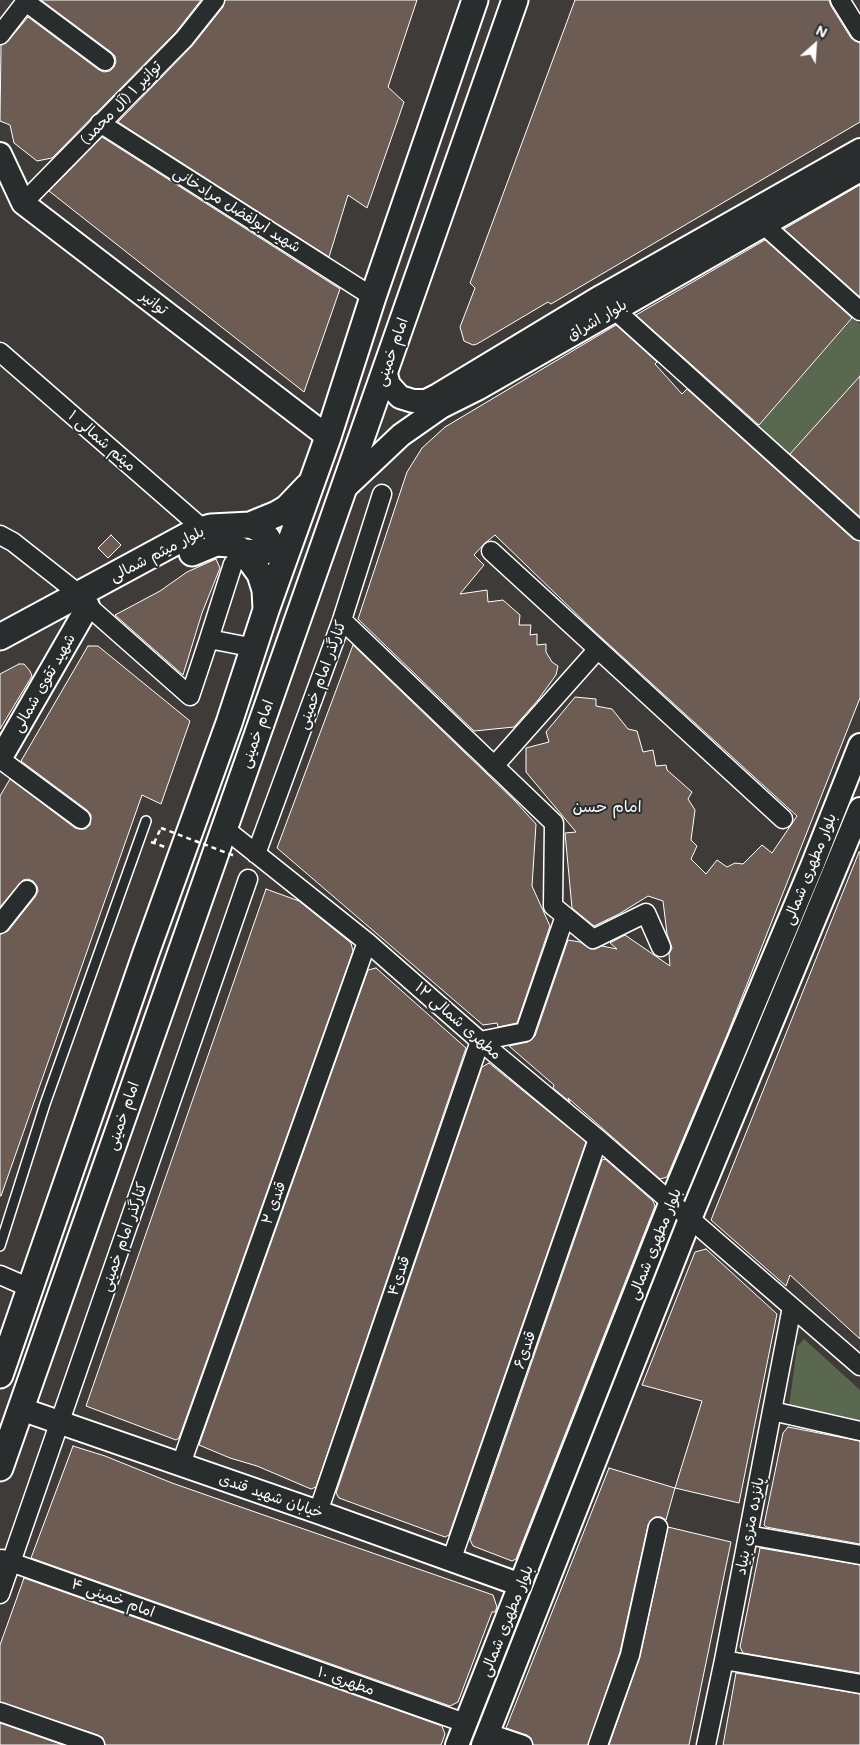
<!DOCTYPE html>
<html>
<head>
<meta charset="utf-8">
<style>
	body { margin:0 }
	#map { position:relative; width:860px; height:1745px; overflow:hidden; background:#3e3b39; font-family:Mali,sans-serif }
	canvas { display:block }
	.north { position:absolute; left:790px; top:20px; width:50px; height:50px; -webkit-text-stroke:4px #2a2d2e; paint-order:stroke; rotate:26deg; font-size:14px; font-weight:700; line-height:20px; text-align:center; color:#fff }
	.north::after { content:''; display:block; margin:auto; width:18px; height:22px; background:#fff; clip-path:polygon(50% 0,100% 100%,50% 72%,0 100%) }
</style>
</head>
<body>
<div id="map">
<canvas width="860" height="1745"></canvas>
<div class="north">N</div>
</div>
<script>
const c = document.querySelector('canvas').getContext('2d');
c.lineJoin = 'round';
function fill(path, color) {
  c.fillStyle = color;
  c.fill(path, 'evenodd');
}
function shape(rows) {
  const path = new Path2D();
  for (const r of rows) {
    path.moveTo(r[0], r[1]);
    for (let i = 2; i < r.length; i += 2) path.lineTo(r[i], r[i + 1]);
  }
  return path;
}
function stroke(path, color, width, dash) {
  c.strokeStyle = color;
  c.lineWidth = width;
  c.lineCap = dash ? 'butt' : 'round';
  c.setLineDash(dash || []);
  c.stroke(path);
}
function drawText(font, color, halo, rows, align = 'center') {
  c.font = font + ' Mali,"Playpen Sans Arabic",sans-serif';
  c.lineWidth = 4;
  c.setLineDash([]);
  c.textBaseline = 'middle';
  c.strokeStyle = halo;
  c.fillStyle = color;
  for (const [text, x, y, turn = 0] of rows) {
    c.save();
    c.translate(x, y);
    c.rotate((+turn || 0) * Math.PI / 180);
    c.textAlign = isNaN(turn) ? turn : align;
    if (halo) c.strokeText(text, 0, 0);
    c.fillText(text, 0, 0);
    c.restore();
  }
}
const green = shape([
	[853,318,860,324,860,377,789,455,759,425],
	[804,1339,860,1390,860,1421,789,1407,797,1347]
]);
const building = shape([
	[41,0,201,0,176,32,52,158,37,161,14,143,10,125,0,121,1,45,8,41,28,17,99,70,104,72,110,71,114,67,116,62,115,56,111,52,41,0],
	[225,0,417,0,388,87,404,102,367,208,348,195,329,257,118,122,192,46,223,7,225,0],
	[575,0,829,0,831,6,851,38,855,41,860,43,860,122,551,304,548,302,477,344,473,345,464,341,460,327,475,288,470,283,575,0],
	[102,137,340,289,304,392,49,191,102,137],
	[860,185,860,297,784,229,860,185],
	[765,240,852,318,759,425,636,315,765,240],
	[616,325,657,362,655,364,682,394,687,389,853,539,860,541,860,698,727,1035,667,1177,660,1179,568,1098,570,1102,553,1088,554,1085,509,1046,528,1042,535,1036,568,940,580,942,591,949,602,946,617,949,610,943,625,935,670,966,669,954,672,948,667,934,663,901,648,896,619,914,594,926,572,908,565,833,576,832,526,772,526,748,549,742,546,732,575,697,596,699,596,706,612,709,628,729,637,731,643,752,653,750,656,766,666,765,667,770,692,792,688,799,695,810,691,840,697,846,691,859,706,874,717,860,727,867,735,863,743,864,762,845,772,853,797,816,592,629,495,535,484,544,474,555,484,565,460,594,487,590,488,602,503,600,520,615,519,625,531,625,530,635,537,634,537,645,546,644,546,652,552,662,558,666,556,675,538,700,514,727,474,731,358,619,407,472,422,448,445,427,616,325],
	[860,376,860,517,790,454,860,376],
	[111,535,121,545,108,558,98,548,111,535],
	[216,559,220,568,202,613,183,675,115,615,160,591,187,572,216,559],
	[353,645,515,801,536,824,532,886,550,926,517,1023,498,1027,497,1023,483,1025,277,848,353,645],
	[88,646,98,646,190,721,161,804,142,795,1,1196,0,1196,0,934,8,931,35,897,38,891,37,886,33,881,28,879,23,880,0,907,0,796,10,779,75,828,79,829,85,829,90,825,91,815,87,810,21,761,88,646],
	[19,664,24,664,30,671,32,676,0,729,0,674,19,664],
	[859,852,860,852,860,1339,790,1275,786,1286,711,1220,859,852],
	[266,889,299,901,351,943,353,951,179,1438,176,1440,86,1406,266,889],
	[376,968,466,1048,316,1487,311,1489,257,1466,230,1458,199,1445,368,970,376,968],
	[489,1063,586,1142,449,1535,445,1537,339,1498,336,1493,482,1067,489,1063],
	[605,1159,653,1201,655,1206,516,1559,512,1561,473,1546,470,1540,602,1160,605,1159],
	[706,1249,777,1314,739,1503,675,1488,702,1401,642,1385,695,1252,706,1249],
	[788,1427,860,1441,860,1544,766,1527,764,1525,783,1433,788,1427],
	[73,1446,105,1456,172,1483,493,1595,497,1607,495,1612,492,1612,458,1702,450,1706,31,1558,73,1446],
	[609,1468,675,1488,666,1520,661,1517,655,1517,651,1520,648,1525,620,1652,588,1745,533,1745,531,1738,527,1735,506,1728,609,1468],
	[668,1527,731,1542,689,1745,609,1745,640,1657,668,1527],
	[760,1548,860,1565,860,1673,743,1653,740,1647,760,1548],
	[24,1578,442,1726,445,1734,441,1745,105,1745,103,1738,98,1735,0,1702,0,1645,24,1578],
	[736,1673,860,1694,860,1745,723,1745,736,1673],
	[0,1723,63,1745,0,1745,0,1723]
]);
const path = shape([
	[151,842,165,847],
	[154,843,161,828]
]);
const service = shape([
	[0,1246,45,1104,146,821]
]);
const minor = shape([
	[840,0,860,32],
	[26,2,105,61],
	[0,35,27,0],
	[100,123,373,297],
	[23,203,184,39,215,0],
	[764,225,860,311],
	[615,310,860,531],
	[0,352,203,529],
	[0,535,13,542,79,594],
	[491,551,783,819],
	[88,606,190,696,209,639,255,648],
	[342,620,554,823,553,906,593,939,646,913,661,947],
	[209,639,233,564],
	[0,759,81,819],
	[494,766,598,649],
	[224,828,367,942,480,1041,598,1139,860,1366],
	[256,854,342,620,382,494],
	[0,924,27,890],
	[0,1275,30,1288],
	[772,1411,860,1431],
	[181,1464,367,942],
	[318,1512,480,1041,525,1032,565,916],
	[748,1535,860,1555],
	[2,1559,465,1723],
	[451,1561,598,1139],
	[0,1594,248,879],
	[724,1660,860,1684],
	[0,1712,95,1745],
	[488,1733,523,1745],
	[598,1745,630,1655,658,1527],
	[706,1745,724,1660,792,1307]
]);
const tertiary = shape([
	[0,154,23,203,328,437],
	[385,371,389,385,400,397,413,401,426,401,438,395,602,296,860,150],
	[346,487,401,435,441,407,479,388,860,170],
	[0,759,88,606],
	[21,1409,318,1512,521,1585],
	[457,1745,670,1204,812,866,860,745],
	[483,1745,690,1219,860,809]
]);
const secondary = shape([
	[244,552,258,553,265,551,268,539,261,530,251,525],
	[192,553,216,543,230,544,244,552,260,574,265,590,266,609],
	[0,637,194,532,211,527,250,525,277,514,287,508,308,486],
	[0,1375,146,953,229,723,266,610,328,437,373,297,475,0],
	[0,1468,515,0]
]);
const pathBridge = shape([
	[161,828,235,856]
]);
const streetNames = [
	["توانیر ۱ (آل محمد)",121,103,-46],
	["شهید ابولفضل مرادخانی",237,210,32],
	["توانیر",154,303,37],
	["بلوار اشراق",597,320,-30],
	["امام خمینی",392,352,-71],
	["میثم شمالی ۱",102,441,41],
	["بلوار میثم شمالی",157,554,-27],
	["کنارگذر امام خمینی",322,675,-70],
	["شهید تقوی شمالی",44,683,-60],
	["امام خمینی",257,734,-70],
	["بلوار مطهری شمالی",810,869,-68],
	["مطهری شمالی ۱۲",458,1021,41],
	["امام خمینی",123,1116,-71],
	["قندی ۲",274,1203,-70],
	["کنارگذر امام خمینی",124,1237,-71],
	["بلوار مطهری شمالی",655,1244,-68],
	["قندی۴",399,1276,-71],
	["قندی۶",525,1350,-71],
	["خیابان شهید قندی",271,1496,19],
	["پانزده متری بنیاد",750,1526,-79],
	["امام خمینی ۴",113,1598,20],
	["بلوار مطهری شمالی",507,1621,-68],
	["مطهری ۱۰",346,1681,19]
];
const neighbourhoodNames = [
	["امام حسن",607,807]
];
fill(green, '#5b6850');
fill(building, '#6c5c54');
stroke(building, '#fff', 1);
stroke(service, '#fff', 12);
stroke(minor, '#fff', 21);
stroke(tertiary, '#fff', 26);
stroke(secondary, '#fff', 29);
stroke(path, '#fff', 2.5, [5, 4]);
stroke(service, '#2a2d2e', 9);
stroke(minor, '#2a2d2e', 18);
stroke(tertiary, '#2a2d2e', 22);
stroke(secondary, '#2a2d2e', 25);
stroke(pathBridge, '#fff', 2.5, [5, 4]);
drawText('15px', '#fff', '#2a2d2e', streetNames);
drawText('16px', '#fff', '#2a2d2e', neighbourhoodNames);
</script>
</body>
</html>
